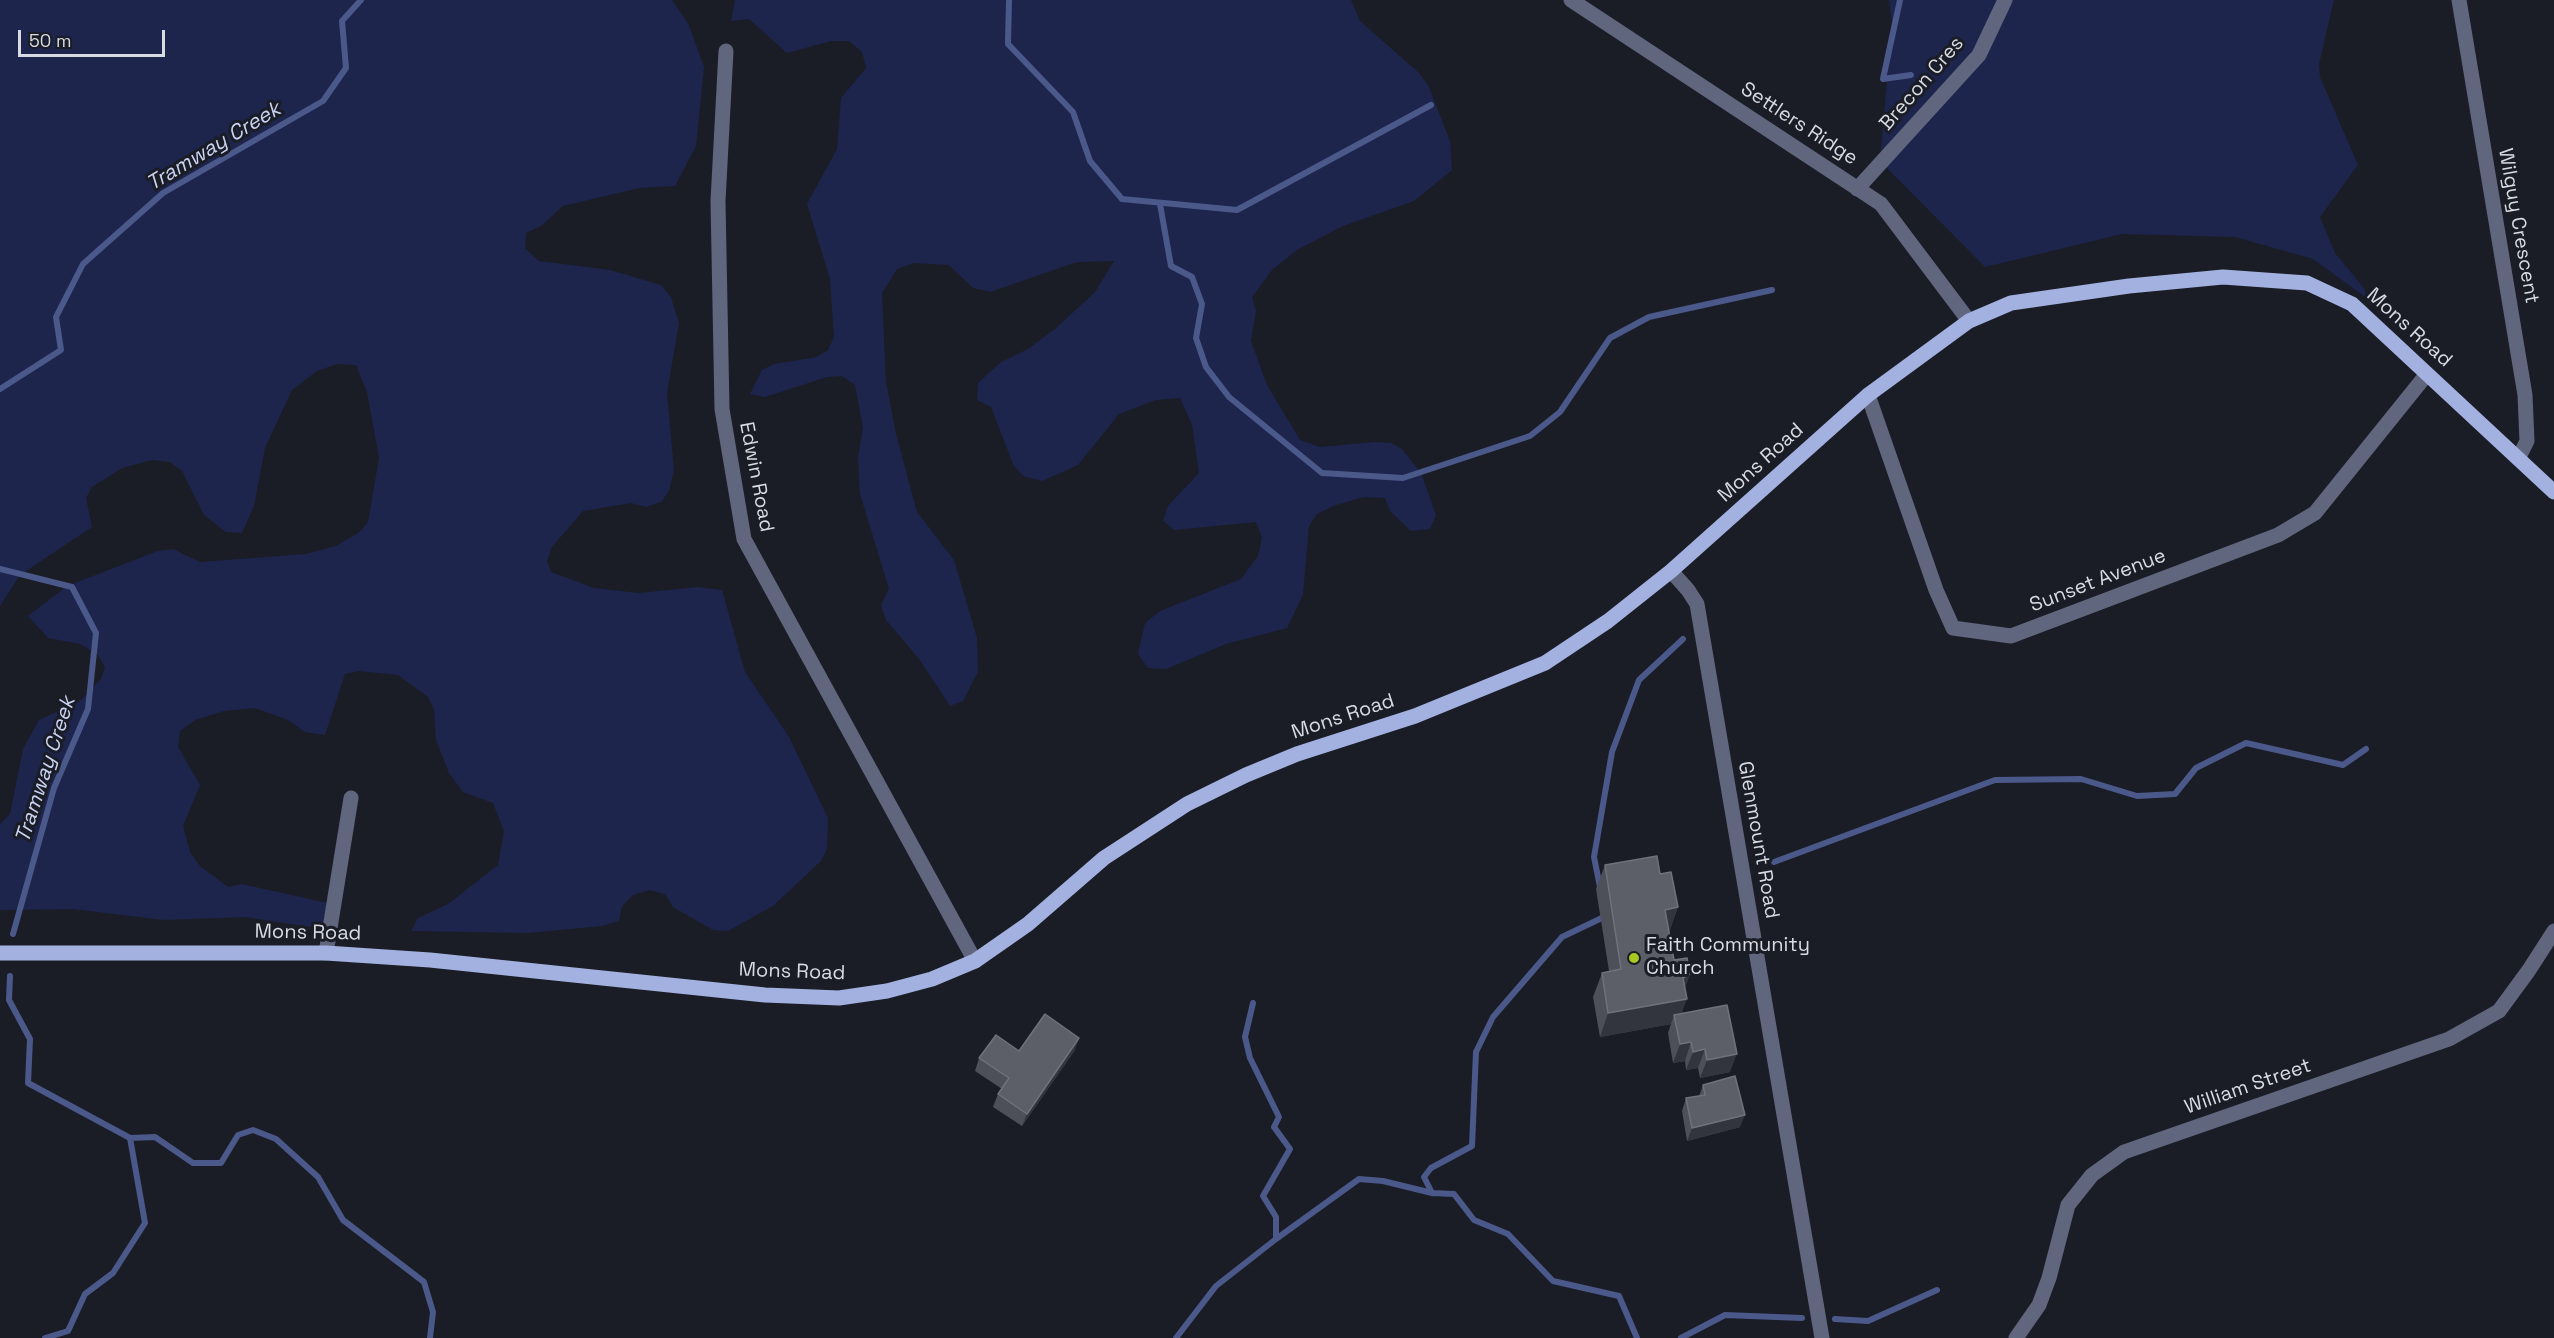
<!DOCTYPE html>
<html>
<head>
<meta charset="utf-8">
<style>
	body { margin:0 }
	#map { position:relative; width:2554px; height:1338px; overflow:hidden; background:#1a1d25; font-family:"Space Grotesk",sans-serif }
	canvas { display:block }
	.scale { position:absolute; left:18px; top:30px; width:147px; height:27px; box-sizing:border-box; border:3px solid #d9dbe2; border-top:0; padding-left:8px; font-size:18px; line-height:21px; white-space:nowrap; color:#d9dbe2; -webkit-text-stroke:4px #1a1d25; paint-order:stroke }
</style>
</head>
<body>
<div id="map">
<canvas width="2554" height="1338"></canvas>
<div class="scale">50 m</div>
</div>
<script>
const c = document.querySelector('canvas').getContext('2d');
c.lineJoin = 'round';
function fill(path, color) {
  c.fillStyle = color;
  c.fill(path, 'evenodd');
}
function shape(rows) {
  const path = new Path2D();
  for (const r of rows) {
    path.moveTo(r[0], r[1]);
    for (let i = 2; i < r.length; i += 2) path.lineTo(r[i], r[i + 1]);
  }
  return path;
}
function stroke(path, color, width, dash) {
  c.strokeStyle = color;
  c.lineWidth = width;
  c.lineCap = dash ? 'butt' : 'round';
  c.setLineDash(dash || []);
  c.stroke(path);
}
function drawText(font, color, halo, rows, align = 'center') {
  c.font = font + ' "Space Grotesk",sans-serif';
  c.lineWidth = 6;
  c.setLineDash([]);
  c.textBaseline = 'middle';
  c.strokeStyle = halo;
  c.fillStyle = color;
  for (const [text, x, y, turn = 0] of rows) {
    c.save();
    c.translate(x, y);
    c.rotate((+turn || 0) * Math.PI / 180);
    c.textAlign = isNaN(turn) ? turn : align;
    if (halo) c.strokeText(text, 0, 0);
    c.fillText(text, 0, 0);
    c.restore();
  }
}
const green = shape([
	[0,0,672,0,688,23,704,67,696,146,675,186,639,188,563,206,541,226,526,233,525,248,539,261,610,270,661,285,671,297,679,323,667,393,674,470,669,491,661,502,646,507,631,503,583,511,552,547,547,561,551,572,594,588,639,593,698,587,722,590,745,672,789,737,828,818,827,849,821,861,773,906,728,931,713,930,673,907,665,894,650,890,633,895,622,906,619,921,602,926,528,933,411,931,418,918,448,904,498,865,504,831,493,803,463,792,449,773,436,740,434,710,428,697,398,675,359,671,345,674,325,735,305,732,288,720,255,708,224,711,195,720,180,731,178,747,200,785,183,826,190,852,200,866,228,887,242,884,327,903,323,929,245,917,163,920,73,909,0,910,0,824,10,814,23,749,39,720,80,701,101,679,105,667,97,654,80,644,48,638,28,616,67,586,158,551,173,549,200,562,306,554,336,546,358,533,368,522,379,458,367,392,356,365,337,364,317,371,292,390,265,448,254,506,242,533,226,532,204,515,182,471,170,462,152,460,122,468,92,487,86,498,92,527,20,575,0,606],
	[735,0,1351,0,1360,21,1418,72,1428,85,1450,141,1452,170,1414,201,1343,226,1297,250,1272,270,1252,297,1256,311,1251,341,1267,385,1300,440,1320,447,1375,442,1391,443,1402,449,1421,473,1436,515,1430,529,1411,531,1390,511,1385,498,1364,497,1333,506,1317,514,1309,526,1303,595,1287,628,1226,644,1166,669,1148,668,1138,654,1145,623,1160,611,1241,579,1258,556,1262,538,1256,522,1174,530,1163,521,1168,506,1199,473,1192,425,1180,398,1156,400,1119,414,1078,465,1042,481,1023,476,1013,464,991,407,977,400,978,383,1001,362,1028,349,1055,329,1095,292,1114,261,1077,262,990,292,973,288,949,265,914,263,897,269,882,293,886,382,896,434,917,512,954,560,977,638,978,672,963,701,950,706,919,659,886,620,881,605,889,589,860,494,858,457,863,428,855,385,842,376,827,377,765,397,750,394,762,370,774,364,817,357,828,350,834,337,830,279,807,204,837,149,841,98,866,68,862,52,849,41,831,41,787,53,749,19,731,21],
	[1889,0,2334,0,2319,64,2320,77,2358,165,2320,217,2335,253,2364,288,2368,299,2313,259,2235,237,2122,234,1985,267,1880,161,1892,22]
]);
const stream = shape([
	[1009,0,1008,44,1073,112,1090,161,1122,199,1237,210,1431,105],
	[1900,0,1883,79,1911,75],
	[1160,204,1171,266,1192,277,1202,304,1196,338,1206,367,1229,397,1322,473,1403,478,1530,436,1560,412,1610,338,1649,317,1772,290],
	[0,389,61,350,56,317,83,264,163,193,323,101,346,68,342,21,361,0],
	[0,569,72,587,96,633,88,709,54,788,13,934],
	[1774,862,1995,780,2081,779,2137,796,2175,794,2196,768,2246,743,2343,765,2366,749],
	[1600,887,1594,857,1612,752,1639,680,1683,639],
	[10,976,9,1000,30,1039,28,1083,130,1138,155,1137,193,1163,221,1163,238,1135,253,1130,276,1139,318,1177,343,1220,424,1282,433,1312,430,1338],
	[1253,1003,1245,1037,1250,1058,1279,1117,1274,1127,1290,1149,1263,1196,1276,1217,1276,1239],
	[1432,1193,1424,1177,1431,1168,1472,1146,1476,1052,1493,1017,1562,937,1606,916],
	[1835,1319,1868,1321,1937,1290],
	[45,1338,68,1331,85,1294,113,1273,145,1223,130,1138],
	[1176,1338,1216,1286,1276,1239,1359,1179,1383,1181,1432,1193,1454,1194,1474,1220,1508,1234,1553,1281,1619,1296,1637,1338],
	[1681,1338,1725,1315,1802,1318]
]);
const minor = shape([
	[1571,0,1881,204,1969,321],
	[2459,0,2525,395,2527,441,2519,457],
	[726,51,718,201,722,409,744,539,975,961],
	[1857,189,1979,55,2005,0],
	[1868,395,1936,590,1953,628,2011,636,2278,535,2315,513,2427,374],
	[1671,571,1688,590,1697,604,1822,1338],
	[326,953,351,798],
	[2016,1338,2039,1305,2049,1278,2068,1205,2092,1175,2124,1152,2449,1039,2499,1011,2529,970,2554,931]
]);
const major = shape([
	[0,953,326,953,430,960,765,995,839,998,887,991,932,979,975,961,1028,924,1104,858,1187,804,1246,775,1297,754,1415,716,1545,663,1608,621,1671,571,1868,395,1969,321,2011,303,2129,286,2223,277,2307,283,2352,304,2554,492]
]);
const wall = shape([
	[1605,865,1660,874,1678,907,1669,932,1674,960,1690,974,1685,987,1682,1014,1730,1072,1700,1078,1698,1068,1686,1070,1685,1061,1673,1063,1668,1033,1671,1024,1600,1037,1593,997,1602,973,1609,971,1596,889],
	[1075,1050,1022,1126,993,1107,998,1094,1002,1089,975,1071,979,1058,1019,1051],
	[1703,1085,1740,1127,1687,1141,1682,1111,1686,1098,1699,1096]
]);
const shadedWall = shape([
	[1678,907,1669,932,1665,910],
	[1690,974,1681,998,1687,999,1678,1023,1674,1015,1671,1024,1600,1037,1608,1013],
	[1079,1038,1075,1050,1022,1126,1027,1114],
	[1691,1042,1685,1061,1673,1063,1680,1044],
	[1705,1049,1698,1068,1686,1070,1693,1052],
	[1737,1054,1730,1072,1700,1078,1707,1060],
	[1745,1115,1740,1127,1687,1141,1692,1128]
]);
const building = shape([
	[1657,856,1660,874,1671,872,1678,907,1665,910,1674,960,1687,958,1690,974,1683,978,1687,999,1608,1013,1602,973,1621,969,1605,865,1657,856],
	[1727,1005,1737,1054,1707,1060,1705,1049,1693,1052,1691,1042,1680,1044,1674,1015,1727,1005],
	[1045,1014,1079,1038,1027,1114,998,1094,1009,1078,979,1058,996,1035,1019,1051,1045,1014],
	[1735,1076,1745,1115,1692,1128,1686,1098,1705,1095,1703,1085,1735,1076]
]);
const markers = [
	[1634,958,6,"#a5c823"]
];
const streetNames = [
	["Brecon Cres",1922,84,-49],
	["Settlers Ridge",1799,124,33],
	["Wilguy Crescent",2518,226,80],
	["Mons Road",2409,328,42],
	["Mons Road",1761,463,-42],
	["Edwin Road",756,477,79],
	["Sunset Avenue",2098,581,-21],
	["Mons Road",1343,717,-18],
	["Glenmount Road",1758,840,80],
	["Mons Road",308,933,1],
	["Mons Road",792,972,2],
	["William Street",2248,1087,-19]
];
const poiNames = [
	["Faith Community",1646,946],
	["Church",1646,969]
];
const waterNames = [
	["Tramway Creek",214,147,-31],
	["Tramway Creek",46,770,-72]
];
fill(green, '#1d254d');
stroke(stream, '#4b588a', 6);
stroke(minor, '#5f667d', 15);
stroke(major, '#a3b1e1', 15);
fill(wall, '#4d5059');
fill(shadedWall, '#32353e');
fill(building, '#5c5e68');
stroke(building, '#6f727b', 1.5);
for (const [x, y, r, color] of markers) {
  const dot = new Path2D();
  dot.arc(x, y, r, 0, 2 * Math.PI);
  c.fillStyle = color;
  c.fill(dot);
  stroke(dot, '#1a1d25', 2);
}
drawText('20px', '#d9dbe2', '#1a1d25', streetNames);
drawText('20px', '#d9dbe2', '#1a1d25', poiNames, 'left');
drawText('italic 21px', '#cad3f3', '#1a1d25', waterNames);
</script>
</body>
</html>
